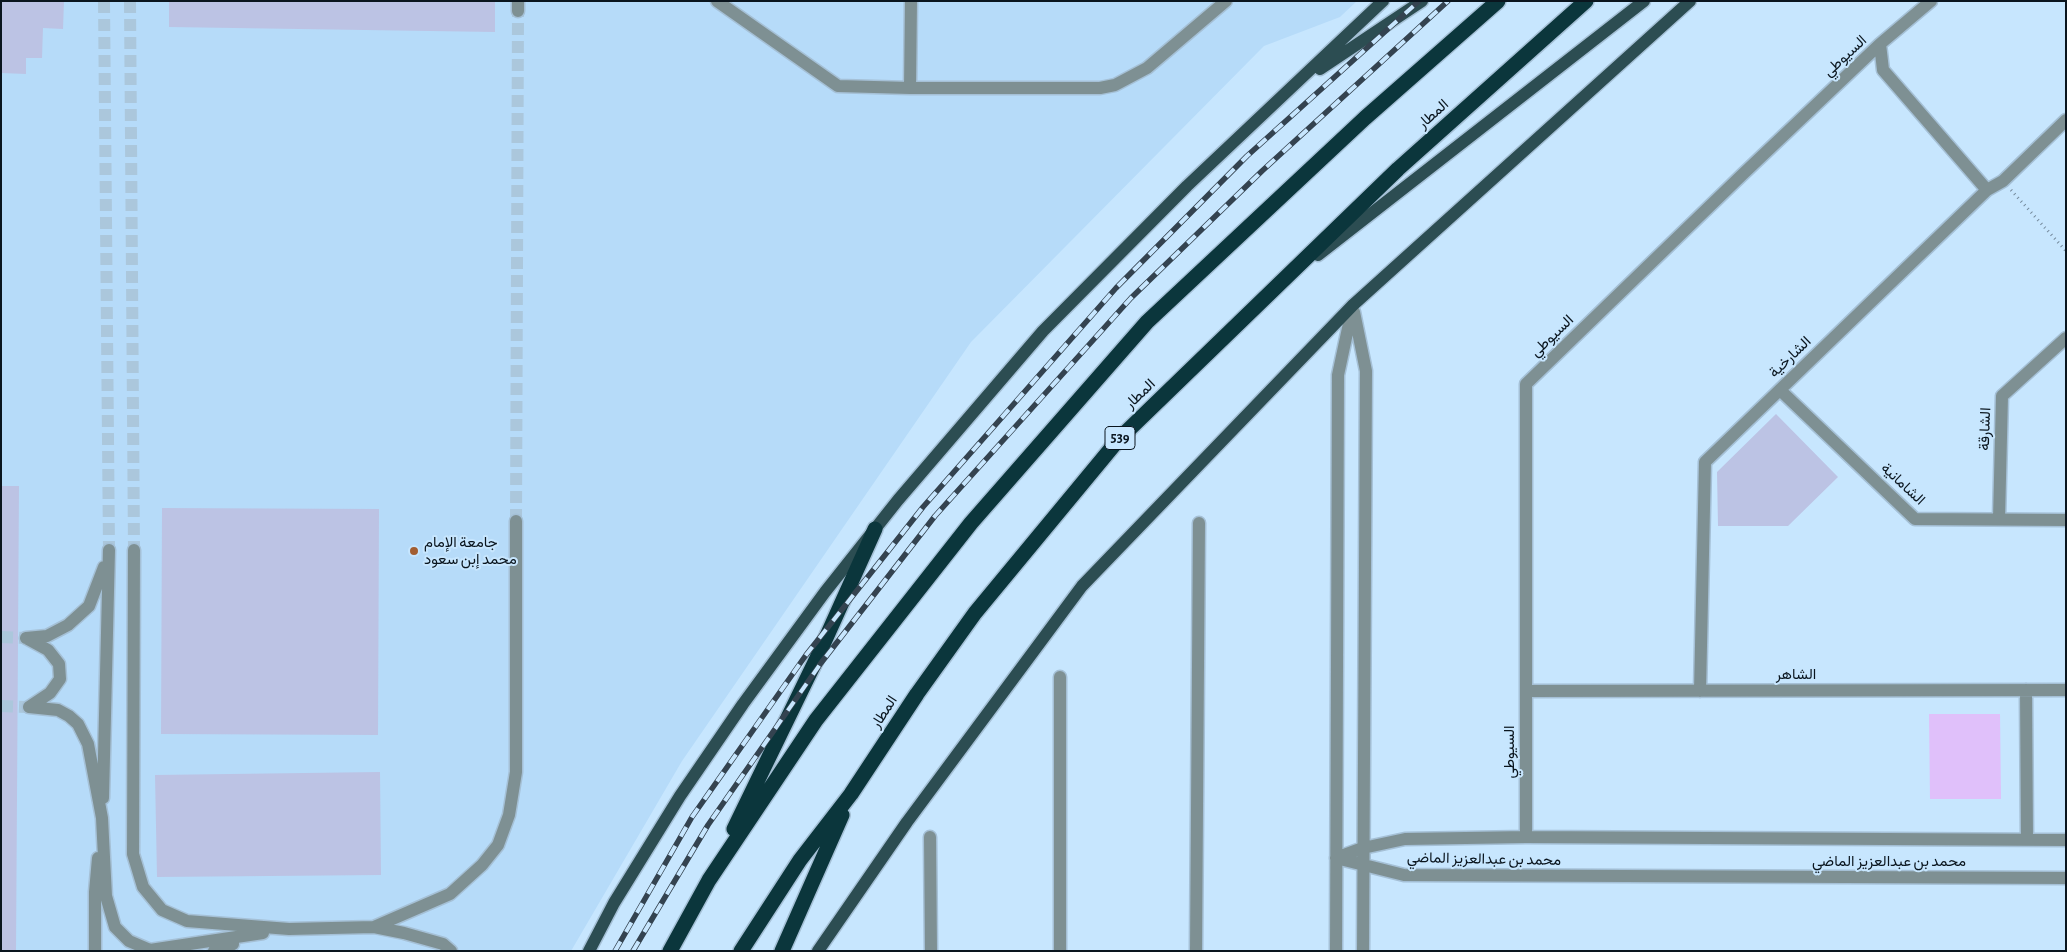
<!DOCTYPE html>
<html>
<head>
<meta charset="utf-8">
<style>
	body { margin:0 }
	#map { position:relative; width:2067px; height:952px; overflow:hidden; background:#c7e6fe; font-family:"Alegreya Sans",sans-serif }
	canvas { display:block }
	.frame { position:absolute; inset:0; border:2px solid #0a151e; pointer-events:none }
</style>
</head>
<body>
<div id="map">
<canvas width="2067" height="952"></canvas>
<div class="frame"></div>
</div>
<script>
const c = document.querySelector('canvas').getContext('2d');
c.lineJoin = 'round';
function fill(path, color) {
  c.fillStyle = color;
  c.fill(path, 'evenodd');
}
function shape(rows) {
  const path = new Path2D();
  for (const r of rows) {
    path.moveTo(r[0], r[1]);
    for (let i = 2; i < r.length; i += 2) path.lineTo(r[i], r[i + 1]);
  }
  return path;
}
function stroke(path, color, width, dash) {
  c.strokeStyle = color;
  c.lineWidth = width;
  c.lineCap = dash ? 'butt' : 'round';
  c.setLineDash(dash || []);
  c.stroke(path);
}
function drawText(font, color, halo, rows, align = 'center') {
  c.font = font + ' "Alegreya Sans",Vazirmatn,sans-serif';
  c.lineWidth = 4;
  c.setLineDash([]);
  c.textBaseline = 'middle';
  c.strokeStyle = halo;
  c.fillStyle = color;
  for (const [text, x, y, turn = 0] of rows) {
    c.save();
    c.translate(x, y);
    c.rotate((+turn || 0) * Math.PI / 180);
    c.textAlign = isNaN(turn) ? turn : align;
    if (halo) c.strokeText(text, 0, 0);
    c.fillText(text, 0, 0);
    c.restore();
  }
}
const built = shape([
	[1,1,1357,1,1340,17,1264,46,971,342,682,761,571,951,1,951]
]);
const green = shape([
	[1929,714,2000,714,2001,799,1930,799]
]);
const building = shape([
	[1,1,64,1,63,29,43,28,42,58,26,58,26,74,1,73],
	[169,1,495,1,495,32,169,27],
	[1776,414,1838,477,1788,526,1718,526,1717,472],
	[1,486,19,486,16,951,1,951],
	[162,508,379,509,378,735,161,734],
	[380,772,381,875,157,877,155,775]
]);
const minorTunnel = shape([
	[104,1,109,550],
	[130,1,134,550],
	[516,521,518,11],
	[1,637,26,638],
	[1,706,29,707]
]);
const path = shape([
	[2011,190,2066,251]
]);
const minor = shape([
	[717,1,838,86,910,88,1100,88,1115,85,1147,68,1226,1],
	[518,11,518,1],
	[1880,44,1883,70,1987,190],
	[910,88,911,1],
	[1354,312,1366,371,1363,951],
	[1780,390,1915,519,2066,520],
	[1999,519,2002,396,2066,338],
	[134,550,133,854,143,887,162,910,187,921,289,929,374,927,404,933,443,944,451,951],
	[26,638,47,636,68,625,89,606,104,567],
	[26,638,48,650,59,664,60,679,50,693,29,707],
	[1060,677,1060,951],
	[2026,690,2027,839],
	[1526,691,2066,690],
	[1700,691,1705,462,1987,190,2003,181,2066,120],
	[29,707,58,710,69,716,78,724,88,744,102,818,106,896,115,927,129,941,150,950,263,933],
	[103,798,109,550],
	[930,837,931,951],
	[1526,837,1526,384,1743,174,1880,44,1931,1],
	[1336,858,1363,848,1405,839,1526,837,2066,840],
	[1336,858,1404,875,2066,878],
	[374,927,450,894,482,865,498,845,509,815,516,772,516,521],
	[95,951,95,892,98,858],
	[214,951,233,944],
	[1196,951,1199,523],
	[1336,951,1338,375,1353,305]
]);
const major = shape([
	[1320,69,1422,1],
	[1318,255,1644,1],
	[589,951,614,903,680,796,743,704,825,592,898,500,1043,331,1187,186,1383,1],
	[818,951,907,822,1082,586,1353,305,1690,1]
]);
const highway = shape([
	[734,829,817,658,875,529],
	[670,951,709,880,816,720,971,523,1147,322,1365,118,1498,1],
	[741,951,800,860,851,794,917,694,975,613,1119,439,1398,169,1586,1],
	[782,951,842,815]
]);
const rail = shape([
	[615,951,692,817,806,655,923,507,1116,288,1247,156,1419,1],
	[633,951,708,825,821,663,935,516,1131,298,1262,171,1448,1]
]);
const markers = [
	[414,551,5,"#a25d31"]
];
const shields = [
	[1120,438,30]
];
const shieldNames = [
	["539",1120,438]
];
const streetNames = [
	["السيوطي",1845,56,-43],
	["المطار",1433,114,-42],
	["السيوطي",1552,336,-44],
	["الشارخية",1790,357,-44],
	["المطار",1140,394,-44],
	["الشارقة",1985,429,-88],
	["الشامانية",1903,484,43],
	["الشاهر",1796,674],
	["المطار",884,712,-57],
	["السيوطي",1509,752,-90],
	["محمد بن عبدالعزيز الماضي",1484,859,1],
	["محمد بن عبدالعزيز الماضي",1889,861]
];
const poiNames = [
	["جامعة الإمام",424,542],
	["محمد إبن سعود",424,559]
];
fill(built, '#b6dbf9');
fill(green, '#e0c0fa');
fill(building, '#bcc3e4');
stroke(minorTunnel, '#abc7dc', 12, [12, 6]);
stroke(minor, '#a5c0d6', 15);
stroke(major, '#a5c0d6', 15);
stroke(highway, '#a5c0d6', 18);
stroke(path, '#758b9d', 3, [1, 4]);
stroke(minor, '#7e9093', 12);
stroke(major, '#2c4d52', 12);
stroke(highway, '#0b363c', 15);
stroke(rail, '#344350', 5.5);
stroke(rail, '#c7e6fe', 4, [11]);
for (const [x, y, r, color] of markers) {
  const dot = new Path2D();
  dot.arc(x, y, r, 0, 2 * Math.PI);
  c.fillStyle = color;
  c.fill(dot);
  stroke(dot, '#c7e6fe', 2);
}
for (const [x, y, w] of shields) {
  const box = new Path2D();
  box.roundRect(x - w / 2, y - 11.5, w, 23, 4);
  c.fillStyle = '#c7e6fe';
  c.fill(box);
  stroke(box, '#0a151e', 1);
}
drawText('bold 14px', '#0a151e', null, shieldNames);
drawText('15px', '#0a151e', '#c7e6fe', streetNames);
drawText('15px', '#0a151e', '#c7e6fe', poiNames, 'left');
</script>
</body>
</html>
